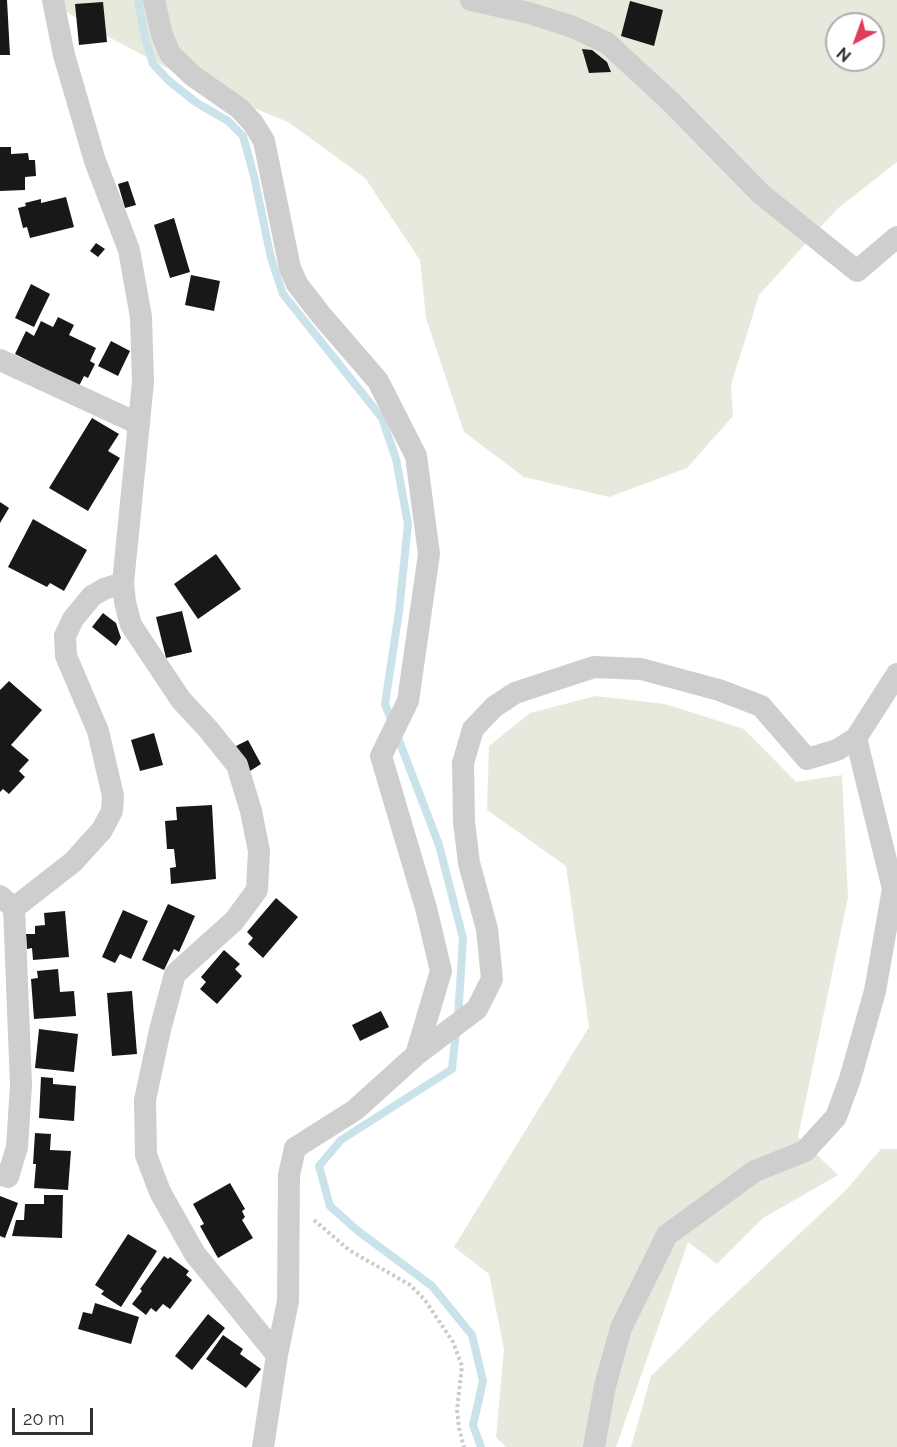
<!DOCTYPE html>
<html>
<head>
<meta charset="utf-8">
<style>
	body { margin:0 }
	#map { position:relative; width:897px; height:1447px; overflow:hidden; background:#fff; font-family:Raleway,sans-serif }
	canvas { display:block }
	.north { position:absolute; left:825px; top:12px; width:60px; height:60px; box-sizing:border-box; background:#fff; border:2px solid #adadad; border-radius:50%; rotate:221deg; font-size:16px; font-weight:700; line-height:24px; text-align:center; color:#313131 }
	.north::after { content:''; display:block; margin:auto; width:21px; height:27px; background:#de3d5e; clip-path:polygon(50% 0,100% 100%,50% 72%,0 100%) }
	.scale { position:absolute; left:12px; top:1408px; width:81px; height:27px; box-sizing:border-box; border:3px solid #313131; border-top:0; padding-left:8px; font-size:18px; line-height:21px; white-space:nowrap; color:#313131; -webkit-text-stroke:4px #fff; paint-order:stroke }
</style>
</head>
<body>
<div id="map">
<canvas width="897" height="1447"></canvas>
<div class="north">N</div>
<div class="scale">20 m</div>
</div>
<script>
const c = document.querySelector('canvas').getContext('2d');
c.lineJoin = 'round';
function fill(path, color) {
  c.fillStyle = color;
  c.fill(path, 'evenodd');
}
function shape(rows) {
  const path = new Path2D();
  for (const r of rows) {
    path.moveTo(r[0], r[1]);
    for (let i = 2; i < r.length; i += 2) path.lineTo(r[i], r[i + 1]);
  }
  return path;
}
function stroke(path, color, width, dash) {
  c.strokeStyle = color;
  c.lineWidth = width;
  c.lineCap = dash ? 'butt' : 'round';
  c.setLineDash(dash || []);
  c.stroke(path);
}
const green = shape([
	[47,0,897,0,897,162,837,209,759,295,731,385,733,416,687,468,609,497,524,477,464,432,426,318,420,260,365,178,288,122,203,87,105,35],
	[837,24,873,24,873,60,837,60],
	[596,696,665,704,744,729,796,782,842,775,848,897,798,1137,838,1175,763,1218,717,1264,688,1242,616,1447,506,1447,496,1437,504,1349,489,1274,454,1247,589,1027,566,866,487,810,489,746,530,713],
	[881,1149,897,1149,897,1447,631,1447,651,1376,712,1316,847,1189]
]);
const stream = shape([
	[138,0,145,37,153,64,169,81,197,103,228,121,243,136,254,176,271,258,283,294,382,418,396,459,408,524,399,612,385,704,439,845,463,938,458,1018],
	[456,1031,452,1069,341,1140,319,1166,330,1206,358,1231,432,1286,472,1335,483,1381,473,1425,481,1447]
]);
const building = shape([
	[0,0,7,0,10,55,0,55],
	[630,1,663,10,654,46,621,36],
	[103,2,107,42,79,45,75,4],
	[582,49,592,50,607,62,611,72,589,73],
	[0,147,11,147,11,154,28,153,29,160,35,160,36,176,25,177,25,190,0,191],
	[128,181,136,205,125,208,118,184],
	[66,197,74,227,30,238,27,227,23,228,18,208,26,206,25,203,41,199,41,203],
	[174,218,190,272,170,278,154,225],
	[96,243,105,249,98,257,90,251],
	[191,275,220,281,214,311,185,305],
	[31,284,50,294,34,327,15,318],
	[58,317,74,325,69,335,96,348,90,361,95,364,88,378,84,376,79,386,15,354,26,331,34,336,41,321,53,327],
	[111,341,130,351,118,376,98,366],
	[92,418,119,434,108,451,120,458,88,511,49,488],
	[0,502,9,508,0,523],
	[33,519,87,550,64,591,50,583,47,587,8,567],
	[216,554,241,589,198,619,174,584],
	[182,611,192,652,166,658,156,617],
	[103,613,116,623,121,638,116,646,92,627],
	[9,681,42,710,11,745,29,760,19,771,25,777,9,794,3,789,0,792,0,690],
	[154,733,163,765,140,771,131,740],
	[248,740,261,764,250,771,236,746],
	[212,805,216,879,171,884,170,868,176,867,174,849,167,849,165,821,177,820,176,807],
	[276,898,298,917,263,958,248,944,253,938,247,932],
	[168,904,195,916,179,952,174,949,164,970,142,960],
	[123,910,148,921,131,959,120,954,115,963,102,957],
	[65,911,69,957,33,960,32,948,27,949,26,934,35,934,35,926,45,925,44,913],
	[224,950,240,964,235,969,242,976,217,1004,200,989,206,982,201,977],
	[58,969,60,992,74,991,76,1016,34,1019,31,979,38,978,37,971],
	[132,991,137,1054,112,1056,107,993],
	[381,1011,389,1027,360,1041,352,1025],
	[39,1029,78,1034,74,1072,35,1068],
	[41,1077,53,1078,53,1084,76,1086,74,1121,39,1118],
	[35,1133,51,1134,50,1150,71,1151,68,1190,34,1188,36,1164,33,1164],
	[230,1183,245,1209,242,1211,245,1217,242,1220,253,1238,218,1258,200,1226,204,1224,193,1204],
	[44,1195,63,1195,62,1238,12,1236,16,1220,24,1220,25,1204,44,1204],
	[0,1196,18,1203,5,1238,0,1236],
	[128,1234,157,1251,121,1307,101,1294,104,1291,95,1285],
	[164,1256,168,1259,170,1257,189,1271,186,1275,192,1280,170,1309,163,1304,156,1312,151,1308,146,1315,132,1304,142,1291,140,1289],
	[95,1303,139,1317,131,1344,78,1329,83,1312,92,1314],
	[208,1314,225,1328,192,1370,175,1356],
	[223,1335,243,1349,240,1354,261,1369,246,1388,206,1359]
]);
const path = shape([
	[314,1220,349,1250,410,1285,425,1300,453,1342,462,1366,457,1410,459,1428,464,1447]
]);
const minor = shape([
	[53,0,64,55,95,161,129,250,141,317,143,382,123,583,125,602,131,625,181,700,208,729,237,765,251,811,259,851,257,890,234,921,175,974,160,1030,145,1100,146,1155,160,1192,195,1254,277,1355],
	[154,0,162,35,170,54,193,76,239,108,253,123,264,141,290,268,297,284,321,315,378,381,416,456,429,554,408,701,381,756,426,908,441,971,416,1055],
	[471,0,529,13,573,27,607,43,671,102,761,194,857,271,897,237],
	[0,360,139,424],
	[0,896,14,908,73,862,102,830,112,811,113,796,98,731,66,656,65,636,73,619,92,596,104,589,123,583],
	[0,1174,8,1177,17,1147,21,1085,14,908],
	[263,1447,277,1355,288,1301,289,1175,295,1148,355,1110,416,1055,477,1009,492,979,487,929,469,863,464,822,463,763,473,729,494,707,515,693,594,667,641,669,719,690,761,706,807,759,837,750,856,738,897,674],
	[594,1447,605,1386,621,1328,667,1235,755,1171,805,1151,836,1117,850,1079,875,991,893,889,856,738]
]);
fill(green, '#e6eadd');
stroke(stream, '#cae2e9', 8);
fill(building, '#181818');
stroke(path, '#cbcbcb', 4, [3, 3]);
stroke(minor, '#cecece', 22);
</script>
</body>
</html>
